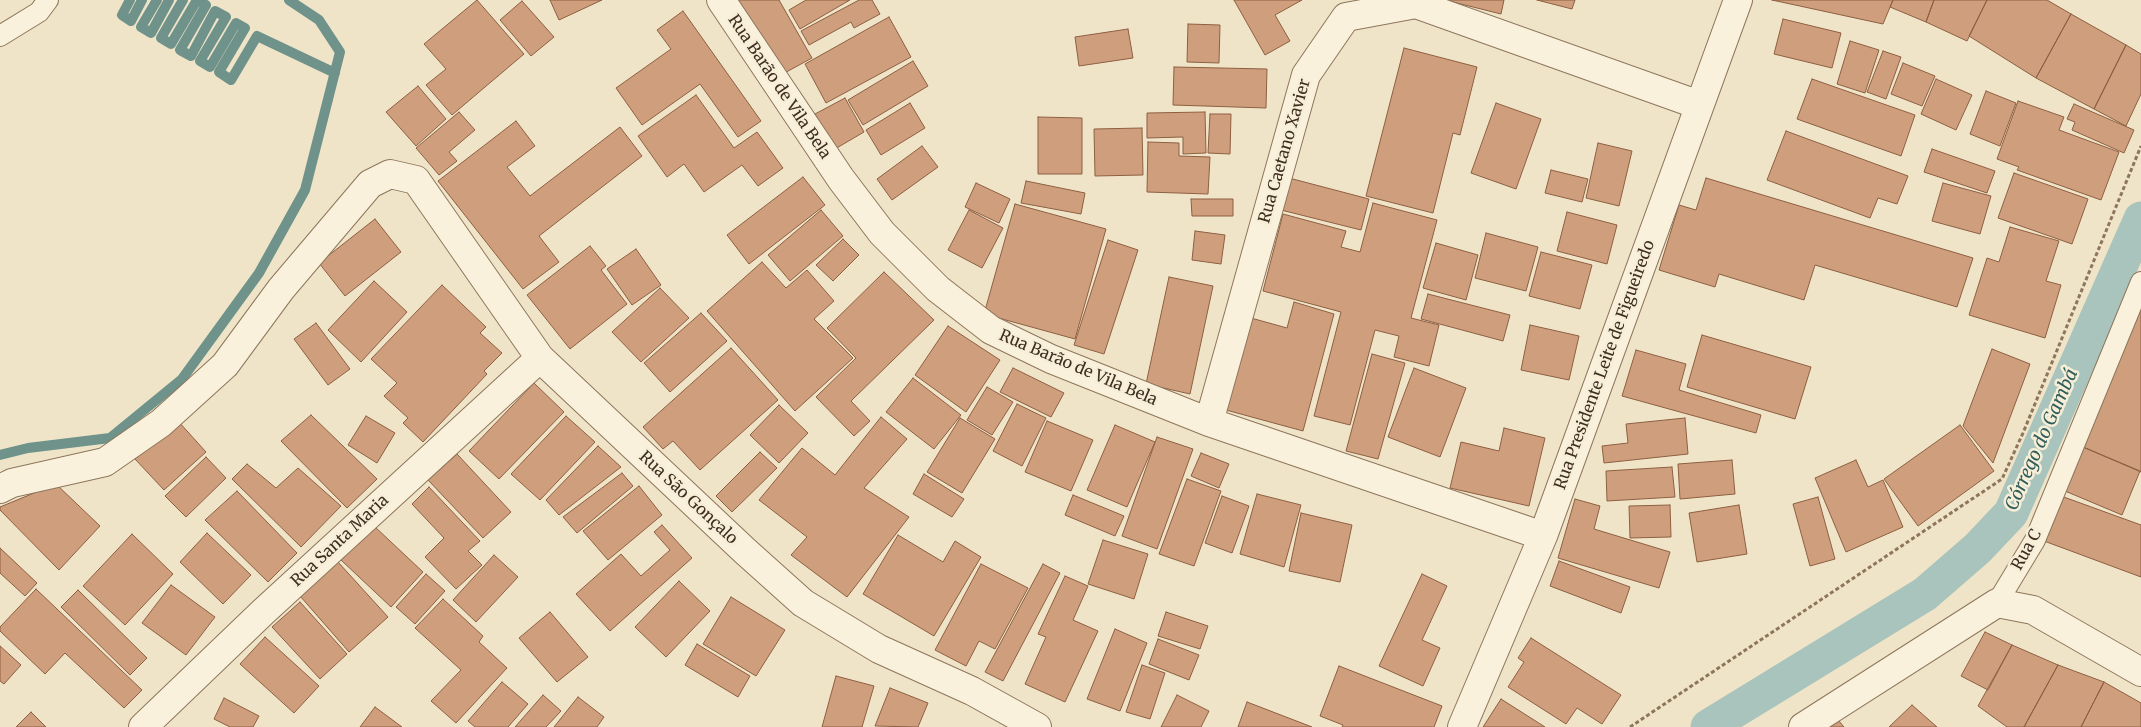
<!DOCTYPE html>
<html>
<head>
<meta charset="utf-8">
<style>
	body { margin:0 }
	canvas { display:block; background:#f0e4c8 }
</style>
</head>
<body>
<canvas width="2141" height="727"></canvas>
<script>
const c = document.querySelector('canvas').getContext('2d');
c.lineJoin = 'round';
function shape(rows) {
  const path = new Path2D();
  for (const r of rows) {
    path.moveTo(r[0], r[1]);
    for (let i = 2; i < r.length; i += 2) path.lineTo(r[i], r[i + 1]);
  }
  return path;
}
function stroke(path, color, width, dash) {
  c.strokeStyle = color;
  c.lineWidth = width;
  c.lineCap = dash ? 'butt' : 'round';
  c.setLineDash(dash || []);
  c.stroke(path);
}
function fill(path, color) {
  c.fillStyle = color;
  c.fill(path, 'evenodd');
}
function drawText(font, color, halo, rows, align = 'center') {
  c.font = font + ' Merriweather,serif';
  c.lineWidth = 5;
  c.setLineDash([]);
  c.textBaseline = 'middle';
  c.strokeStyle = halo;
  c.fillStyle = color;
  for (const [text, x, y, turn = 0] of rows) {
    c.save();
    c.translate(x, y);
    c.rotate((+turn || 0) * Math.PI / 180);
    c.textAlign = isNaN(turn) ? turn : align;
    if (halo) c.strokeText(text, 0, 0);
    c.fillText(text, 0, 0);
    c.restore();
  }
}
const stream = shape([
	[130,0,122,15,131,21,142,0],
	[157,0,141,27,151,33,169,0],
	[183,0,161,38,171,44,197,0],
	[197,0,206,5,180,50,191,56,215,11,226,17,200,61,210,67,236,23,245,28,219,72,231,80,257,36,335,73],
	[0,455,28,448,110,438,182,379,259,273,305,190,340,52,319,20,289,0]
]);
const canal = shape([
	[1708,727,1925,594,1978,548,2011,513,2141,219]
]);
const building = shape([
	[477,0,524,54,452,115,426,85,446,69,424,44,477,0],
	[550,0,602,0,559,20,550,0],
	[735,0,779,0,812,58,779,76,735,0],
	[806,0,850,0,800,29,789,10,806,0],
	[859,0,872,0,880,14,854,28,851,22,809,45,801,31,859,0],
	[1234,0,1302,0,1275,15,1290,41,1265,55,1234,0],
	[1445,0,1504,0,1501,14,1445,0],
	[1537,0,1575,0,1572,9,1537,0],
	[1772,0,1893,0,1883,24,1772,0],
	[1893,0,1934,0,1926,22,1890,7,1893,0],
	[1934,0,1987,0,1967,41,1926,22,1934,0],
	[1987,0,2047,0,2071,14,2036,78,1969,36,1987,0],
	[522,1,554,37,531,56,500,20,522,1],
	[683,11,761,121,738,137,700,84,642,125,616,88,671,49,657,30,683,11],
	[2071,14,2126,45,2094,109,2036,78,2071,14],
	[889,17,911,57,826,103,805,64,889,17],
	[1783,19,1841,33,1832,68,1774,54,1783,19],
	[1188,24,1220,25,1219,63,1187,62,1188,24],
	[1128,29,1133,58,1079,66,1075,37,1128,29],
	[1850,41,1879,50,1865,93,1837,84,1850,41],
	[2126,45,2141,54,2141,94,2126,126,2094,109,2126,45],
	[1404,48,1477,67,1460,135,1453,133,1433,213,1366,196,1404,48],
	[1883,51,1901,57,1886,99,1867,92,1883,51],
	[913,61,928,86,863,125,848,100,913,61],
	[1903,63,1935,76,1922,106,1891,94,1903,63],
	[1174,67,1267,69,1266,108,1173,105,1174,67],
	[1812,79,1915,115,1901,156,1797,119,1812,79],
	[1936,79,1972,95,1956,130,1921,114,1936,79],
	[418,86,446,119,416,146,386,112,418,86],
	[1986,91,2016,103,2000,146,1970,134,1986,91],
	[696,95,734,148,757,132,783,168,758,186,742,165,704,192,684,164,667,177,638,136,696,95],
	[845,98,864,132,835,149,815,114,845,98],
	[2018,101,2064,117,2059,130,2119,152,2101,200,2017,170,2019,167,1997,159,2018,101],
	[910,103,925,128,881,155,866,130,910,103],
	[1496,103,1541,119,1516,189,1471,173,1496,103],
	[2074,104,2134,130,2124,153,2072,130,2075,122,2067,119,2074,104],
	[459,112,475,130,449,152,457,161,439,175,416,148,459,112],
	[1205,112,1206,153,1183,154,1183,137,1147,138,1147,113,1205,112],
	[1210,114,1231,114,1230,154,1208,153,1210,114],
	[1038,117,1082,118,1082,174,1038,174,1038,117],
	[516,121,535,146,507,167,530,196,620,127,642,156,539,236,559,262,523,289,438,181,516,121],
	[1142,128,1143,175,1095,176,1094,129,1142,128],
	[1786,131,1908,176,1897,204,1878,198,1870,218,1767,180,1786,131],
	[1148,142,1179,143,1179,156,1210,157,1208,194,1147,192,1148,142],
	[1598,143,1632,151,1619,206,1586,198,1598,143],
	[922,146,938,167,892,200,877,179,922,146],
	[1932,149,1995,171,1987,193,1924,172,1932,149],
	[1551,170,1588,179,1582,202,1545,193,1551,170],
	[2014,173,2088,199,2072,244,1998,218,2014,173],
	[803,177,825,205,749,264,727,235,803,177],
	[1289,178,1369,199,1361,230,1281,210,1289,178],
	[1706,178,1973,258,1957,307,1815,265,1804,300,1719,274,1715,287,1659,270,1679,205,1696,210,1706,178],
	[1026,181,1085,193,1081,214,1021,203,1026,181],
	[976,183,1010,199,999,223,965,207,976,183],
	[1943,183,1991,196,1980,234,1932,221,1943,183],
	[1191,199,1233,199,1233,216,1192,216,1191,199],
	[1373,203,1437,220,1411,318,1439,325,1429,366,1394,357,1399,336,1375,330,1350,425,1314,416,1341,312,1263,291,1283,214,1346,231,1341,247,1360,252,1373,203],
	[1015,204,1106,229,1075,339,984,314,1015,204],
	[821,210,843,236,790,281,768,255,821,210],
	[969,210,1003,228,982,268,948,250,969,210],
	[1567,212,1617,225,1607,264,1557,251,1567,212],
	[375,219,401,252,345,296,319,263,375,219],
	[2010,227,2059,241,2046,281,2061,285,2045,338,1969,315,1987,258,1999,262,2010,227],
	[1195,231,1225,235,1221,264,1192,260,1195,231],
	[1486,233,1538,247,1526,291,1475,278,1486,233],
	[843,239,859,255,833,281,816,265,843,239],
	[1108,240,1138,250,1104,354,1074,345,1108,240],
	[1436,243,1478,255,1466,300,1423,288,1436,243],
	[590,246,606,266,601,270,627,304,570,349,527,295,590,246],
	[636,249,661,285,632,305,607,269,636,249],
	[1541,252,1592,265,1580,309,1529,296,1541,252],
	[762,262,786,288,807,270,834,301,814,319,853,358,795,411,707,311,762,262],
	[884,272,934,320,851,401,870,421,854,436,816,397,856,358,827,328,884,272],
	[1169,277,1213,286,1190,394,1146,384,1169,277],
	[374,281,407,312,361,362,328,330,374,281],
	[442,285,486,327,480,333,502,353,484,371,487,374,423,442,403,423,408,418,384,396,397,383,371,359,442,285],
	[660,288,689,318,641,362,612,332,660,288],
	[1428,294,1510,315,1503,341,1421,319,1428,294],
	[1294,302,1334,314,1303,431,1226,410,1251,318,1287,328,1294,302],
	[2141,309,2141,472,2083,447,2141,309],
	[701,313,727,341,670,392,644,363,701,313],
	[316,323,350,369,328,385,294,339,316,323],
	[1530,325,1579,336,1569,380,1521,370,1530,325],
	[948,326,1000,360,966,412,915,375,948,326],
	[1702,335,1811,367,1795,419,1687,387,1702,335],
	[731,348,778,400,700,470,673,441,663,449,643,427,731,348],
	[1992,349,2030,364,1993,463,1963,426,1992,349],
	[1636,350,1686,364,1679,390,1761,415,1756,433,1622,396,1636,350],
	[1372,354,1405,363,1378,459,1346,451,1372,354],
	[1013,368,1064,393,1051,417,1000,392,1013,368],
	[1414,368,1466,388,1440,457,1388,437,1414,368],
	[913,378,961,415,934,449,886,412,913,378],
	[534,383,564,412,499,479,469,451,534,383],
	[987,387,1013,402,992,435,967,420,987,387],
	[1017,404,1046,418,1022,466,993,451,1017,404],
	[779,405,808,433,779,463,750,435,779,405],
	[311,415,377,479,347,508,281,441,311,415],
	[366,416,395,433,377,463,348,445,366,416],
	[566,416,595,442,540,500,511,474,566,416],
	[881,417,907,439,864,488,909,517,847,597,791,555,807,537,759,500,802,448,835,475,881,417],
	[960,418,995,439,962,493,927,472,960,418],
	[1685,418,1688,454,1604,463,1602,446,1628,443,1626,424,1685,418],
	[178,421,206,452,164,490,135,459,178,421],
	[1047,421,1093,440,1071,491,1025,472,1047,421],
	[1115,425,1155,442,1127,507,1087,490,1115,425],
	[1960,425,1994,471,1918,526,1884,479,1960,425],
	[1504,428,1545,438,1529,506,1450,488,1461,442,1499,451,1504,428],
	[1157,437,1193,449,1157,549,1122,536,1157,437],
	[598,446,621,467,559,515,546,500,598,446],
	[2083,447,2140,471,2122,515,2065,491,2083,447],
	[760,452,777,468,732,512,716,496,760,452],
	[1201,453,1229,464,1219,488,1191,476,1201,453],
	[457,454,511,512,483,538,428,480,457,454],
	[206,457,226,478,186,517,165,496,206,457],
	[1732,460,1735,494,1680,499,1678,464,1732,460],
	[1856,460,1868,487,1883,480,1903,527,1846,552,1815,478,1856,460],
	[247,464,276,488,298,468,341,506,301,547,232,479,247,464],
	[1672,467,1675,497,1607,501,1606,471,1672,467],
	[622,473,633,486,577,533,563,517,622,473],
	[924,474,964,499,952,517,913,494,924,474],
	[1187,479,1221,491,1194,566,1159,554,1187,479],
	[56,484,100,526,59,570,0,510,0,507,56,484],
	[639,486,662,515,608,560,583,531,639,486],
	[429,487,480,541,468,551,482,565,456,589,425,557,444,538,412,504,429,487],
	[237,491,297,553,268,582,205,520,237,491],
	[1257,494,1301,505,1284,567,1240,554,1257,494],
	[1073,495,1124,516,1115,536,1065,515,1073,495],
	[1222,496,1249,506,1232,553,1205,543,1222,496],
	[2061,496,2141,525,2141,577,2044,541,2061,496],
	[1818,497,1835,559,1810,566,1793,504,1818,497],
	[1575,499,1600,506,1594,529,1670,552,1659,588,1558,558,1575,499],
	[1670,505,1671,537,1630,538,1629,506,1670,505],
	[1739,505,1747,554,1697,562,1689,513,1739,505],
	[1301,513,1352,525,1340,582,1289,571,1301,513],
	[662,525,692,558,610,631,576,594,621,554,641,576,670,550,654,532,662,525],
	[374,526,423,572,391,607,341,560,374,526],
	[207,533,251,575,223,604,180,562,207,533],
	[132,534,173,574,125,625,83,586,132,534],
	[898,535,943,562,955,541,981,557,934,636,863,594,898,535],
	[1103,540,1148,554,1134,599,1088,584,1103,540],
	[0,548,37,583,25,596,0,573,0,548],
	[494,555,518,577,476,622,453,600,494,555],
	[1559,561,1630,587,1621,613,1550,586,1559,561],
	[338,562,388,617,349,652,300,596,338,562],
	[981,564,1028,588,995,649,979,641,966,666,935,650,981,564],
	[1043,564,1060,573,1003,681,985,672,1043,564],
	[426,574,445,591,415,624,396,607,426,574],
	[1422,574,1447,586,1422,640,1440,648,1423,686,1379,666,1422,574],
	[1065,576,1088,586,1073,620,1098,631,1065,702,1025,684,1046,637,1038,634,1065,576],
	[679,581,710,611,666,657,635,627,679,581],
	[171,585,215,617,186,655,142,623,171,585],
	[36,589,142,690,124,708,65,653,45,674,0,631,0,627,36,589],
	[78,590,147,658,130,675,61,607,78,590],
	[731,597,785,630,756,676,703,644,731,597],
	[443,599,483,636,479,642,507,668,456,723,431,701,461,670,415,628,443,599],
	[300,602,347,654,320,679,272,627,300,602],
	[550,612,588,657,557,682,519,638,550,612],
	[1166,612,1208,626,1200,649,1158,636,1166,612],
	[1115,629,1147,643,1120,711,1087,699,1115,629],
	[1985,632,2012,645,1988,690,1961,676,1985,632],
	[265,637,319,686,294,713,240,664,265,637],
	[1531,638,1621,695,1602,724,1577,708,1566,724,1508,687,1524,662,1518,658,1531,638],
	[1158,639,1199,655,1189,680,1149,664,1158,639],
	[697,644,750,676,738,697,685,665,697,644],
	[2012,645,2058,665,2024,727,2007,727,1978,706,2012,645],
	[0,646,21,665,4,684,0,681,0,646],
	[1142,665,1165,673,1150,719,1126,712,1142,665],
	[2058,665,2104,682,2081,727,2024,727,2058,665],
	[1339,666,1442,706,1434,727,1342,727,1343,725,1320,716,1339,666],
	[836,676,874,686,862,727,822,727,836,676],
	[502,682,528,704,508,727,475,727,468,721,502,682],
	[2104,682,2141,703,2141,727,2081,727,2104,682],
	[890,688,928,703,918,727,875,726,890,688],
	[543,695,561,711,546,727,515,727,543,695],
	[1177,695,1209,711,1201,727,1161,727,1177,695],
	[578,697,604,717,597,727,554,727,578,697],
	[224,698,259,716,253,727,230,727,214,719,224,698],
	[1501,699,1545,727,1483,727,1501,699],
	[1247,702,1312,727,1238,727,1247,702],
	[1912,705,1937,727,1889,727,1912,705],
	[375,707,402,727,360,727,375,707],
	[31,712,46,727,16,727,31,712],
	[1839,721,1844,727,1830,727,1839,721]
]);
const path = shape([
	[1630,727,2002,479,2023,433,2141,146]
]);
const service = shape([
	[0,36,39,12,48,0],
	[1997,603,2035,540,2141,282]
]);
const minor = shape([
	[721,0,841,179,882,233,938,289,991,330,1051,359,1209,422,1543,536],
	[1209,422,1306,75,1346,17,1416,4,1699,105],
	[0,489,12,483,105,462,161,423,225,365,281,289,370,184,390,174,416,180,540,358,745,551,803,603,879,649,972,691,1037,727],
	[143,727,263,612,540,358],
	[1462,727,1543,536,1738,0],
	[1803,727,1997,603,2033,610,2141,672]
]);
const streetNames = [
	["Rua Barão de Vila Bela",779,87,56],
	["Rua Caetano Xavier",1285,151,-74],
	["Rua Presidente Leite de Figueiredo",1605,365,-70],
	["Rua Barão de Vila Bela",1078,368,23],
	["Rua São Gonçalo",688,498,43],
	["Rua Santa Maria",340,541,-43],
	["Rua C",2027,550,-61]
];
const waterNames = [
	["Córrego do Gambá",2042,440,-66]
];
stroke(stream, '#6f938a', 10);
stroke(canal, '#a9c4bc', 35);
fill(building, '#cf9f7d');
stroke(building, '#8d5f41', 1);
stroke(service, '#8d765c', 22);
stroke(minor, '#8d765c', 30);
stroke(path, '#8d765c', 3, [4, 2.5]);
stroke(service, '#faf1dc', 20);
stroke(minor, '#faf1dc', 28);
drawText('16px', '#3d2e20', '#f7eed8', streetNames);
drawText('italic 18px', '#2f5d5a', '#f7eed8', waterNames);
</script>
</body>
</html>
